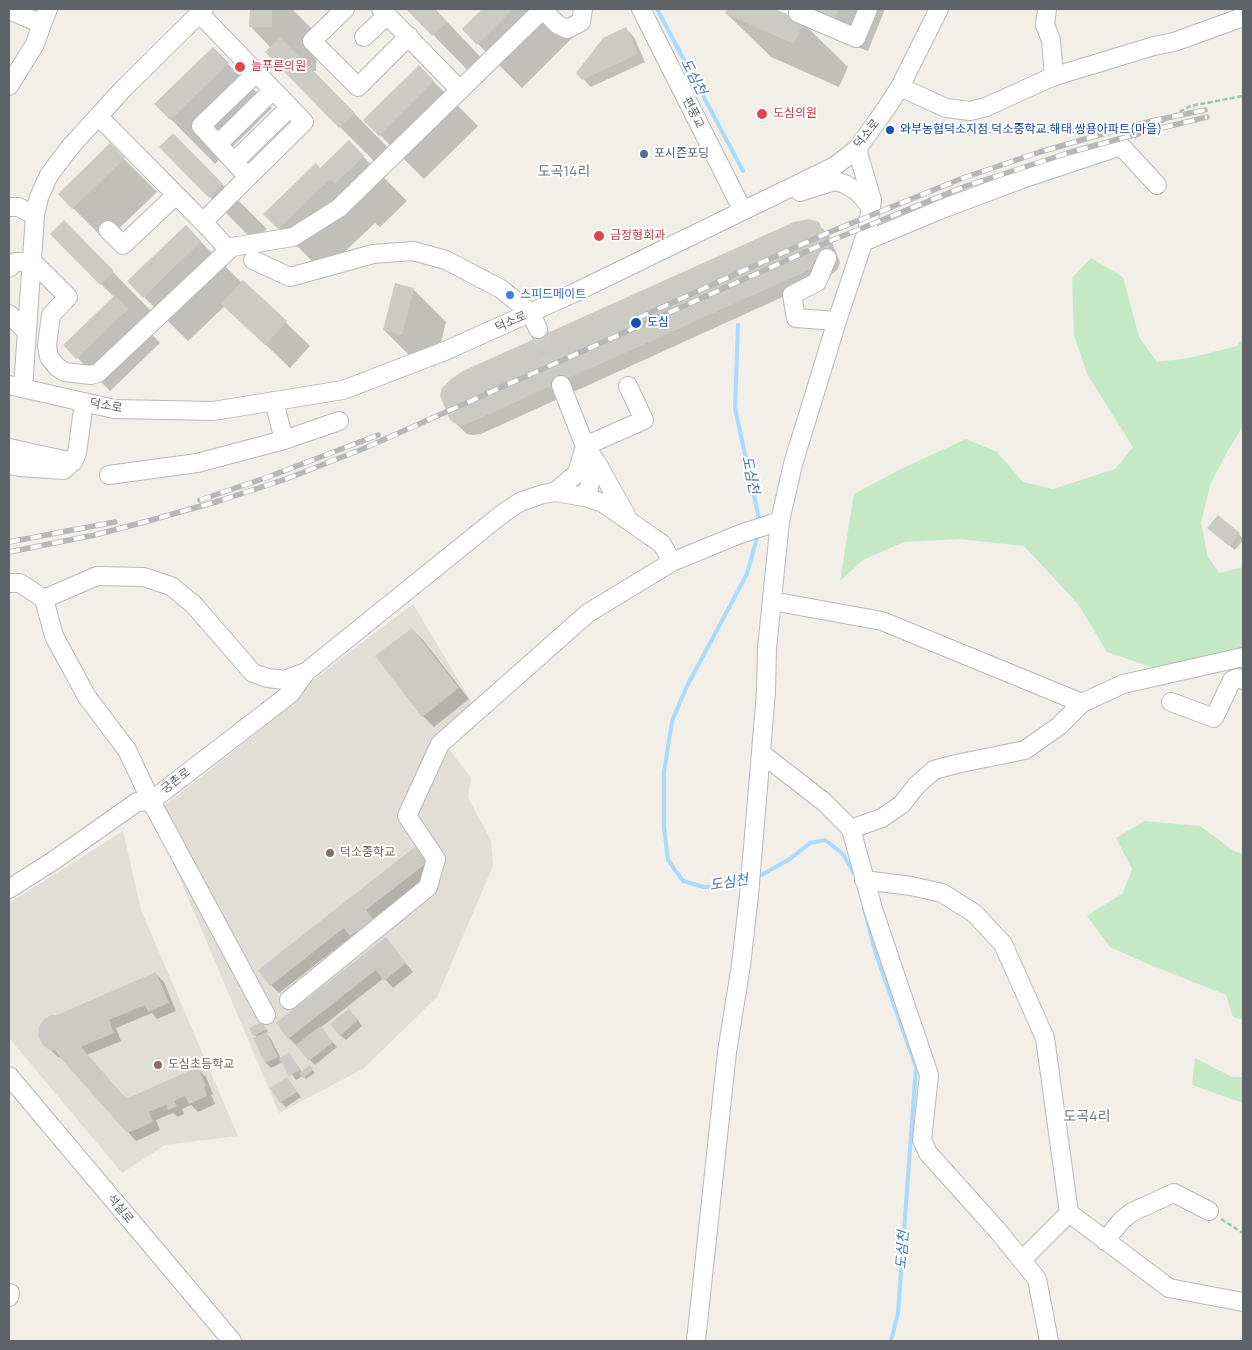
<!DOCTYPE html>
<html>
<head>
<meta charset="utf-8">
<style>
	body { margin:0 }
	#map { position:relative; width:1252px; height:1350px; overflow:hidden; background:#f1efe8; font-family:Manrope,sans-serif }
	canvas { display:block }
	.frame { position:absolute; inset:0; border:10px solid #5f6368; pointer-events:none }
</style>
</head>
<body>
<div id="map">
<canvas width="1252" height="1350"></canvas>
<div class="frame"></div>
</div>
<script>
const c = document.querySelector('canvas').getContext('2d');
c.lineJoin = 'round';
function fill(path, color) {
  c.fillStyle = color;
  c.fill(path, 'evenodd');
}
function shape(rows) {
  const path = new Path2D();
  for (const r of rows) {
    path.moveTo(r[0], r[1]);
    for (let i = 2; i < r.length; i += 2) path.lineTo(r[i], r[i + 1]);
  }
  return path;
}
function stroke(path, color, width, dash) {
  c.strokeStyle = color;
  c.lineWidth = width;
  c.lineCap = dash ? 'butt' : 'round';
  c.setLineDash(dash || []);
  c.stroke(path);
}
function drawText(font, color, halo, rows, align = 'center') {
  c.font = font + ' Manrope,"Noto Sans KR",sans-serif';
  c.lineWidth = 4;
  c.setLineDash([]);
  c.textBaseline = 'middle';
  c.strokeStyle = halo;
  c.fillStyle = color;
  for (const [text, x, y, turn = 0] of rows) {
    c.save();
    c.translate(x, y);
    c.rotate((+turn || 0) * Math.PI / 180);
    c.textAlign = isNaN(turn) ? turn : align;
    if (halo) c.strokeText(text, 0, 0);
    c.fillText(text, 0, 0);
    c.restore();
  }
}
const education = shape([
	[413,604,474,706,439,736,471,778,468,798,491,840,493,866,437,997,363,1069,279,1113,153,815,288,708,308,684],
	[123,831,141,910,238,1136,165,1145,122,1173,9,1038,9,903]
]);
const green = shape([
	[1091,258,1123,277,1139,337,1157,362,1189,358,1237,346,1243,338,1243,426,1227,452,1210,485,1201,523,1208,557,1219,573,1243,567,1243,648,1154,668,1107,652,1078,604,1024,546,959,539,904,542,863,560,840,581,854,494,903,468,966,439,997,452,1023,482,1053,489,1115,469,1133,447,1088,376,1074,335,1072,278],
	[1144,821,1200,826,1234,851,1243,854,1243,1020,1233,1017,1226,995,1148,964,1110,947,1087,916,1123,893,1132,869,1116,838],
	[1195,1058,1232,1077,1243,1077,1243,1103,1192,1085]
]);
const shadow = shape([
	[251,9,292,9,317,34,316,71,313,71,398,158,384,171,340,127,271,48,251,27],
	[406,9,435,9,490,67,477,80,410,11],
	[484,9,551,9,576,34,522,88,463,29],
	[728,9,771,9,803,23,848,67,839,87,771,57,726,13],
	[816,9,885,9,868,51,849,44,816,11],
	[626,29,634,37,645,62,591,87,577,73],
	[213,49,272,108,215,164,156,104],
	[419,67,478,126,424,179,365,120],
	[349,142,407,201,380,227,375,223,323,272,265,214,320,169],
	[110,145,157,192,106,241,59,194],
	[217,179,267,229,254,241,210,197],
	[64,222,157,317,146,328,160,343,110,391,65,345,114,297,51,234],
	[818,224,829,235,840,262,838,269,831,275,481,434,473,435,467,434,451,419],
	[185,226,242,283,243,281,310,346,290,368,225,306,188,341,144,297],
	[413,289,446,322,435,367,417,363,384,330],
	[1214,533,1239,534,1243,540,1235,550],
	[412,629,423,640,469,699,434,727,423,716],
	[415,848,435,870,373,919,382,930,359,943,352,936,279,993,271,985],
	[386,939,413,972,393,988,384,978,320,1028,337,1047,315,1065,289,1038],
	[156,974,164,982,176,1011,157,1019,152,1013,116,1028,121,1041,87,1055,127,1100,198,1069,206,1077,213,1094,211,1095,215,1104,198,1112,191,1105,182,1109,184,1114,178,1117,173,1113,156,1120,160,1130,136,1141,61,1058,58,1057,43,1043,57,1016],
	[354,1015,362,1026,346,1040,340,1035],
	[262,1023,268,1032,266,1033,271,1039,281,1059,289,1054,302,1072,312,1069,315,1073,306,1079,303,1076,296,1080,283,1062,271,1068,266,1063,255,1039,257,1038,251,1029],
	[287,1078,301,1097,286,1107,281,1102]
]);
const stream = shape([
	[657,9,743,171],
	[738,325,735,408,758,514,758,522],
	[756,878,790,859,810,843,825,840,842,853,854,873],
	[744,882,723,887,704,887,683,881,668,860,664,827,664,772,672,721,687,686,747,574,758,534],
	[864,908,876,954,916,1067,898,1313,891,1341]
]);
const building = shape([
	[250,9,272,9,272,27,249,27],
	[406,9,434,9,447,22,432,36],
	[482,9,513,9,477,45,462,29],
	[727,9,775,9,804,22,794,44,725,13],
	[815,9,839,9,835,19,814,11],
	[626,27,638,54,582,80,576,73,603,38],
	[280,37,355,113,339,128,265,52],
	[213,47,229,63,170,120,154,104],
	[419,65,434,81,379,136,363,120],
	[173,133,223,184,209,198,159,147],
	[349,140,364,156,335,184,330,179,278,229,263,214,316,163,320,168],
	[110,143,125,158,72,209,58,194],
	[809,219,819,222,830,250,820,265,469,423,462,425,454,423,450,420,440,396,442,388,451,379,463,371,794,222],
	[64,220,114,271,100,285,50,234],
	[186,225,201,241,143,298,127,281],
	[243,280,287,321,265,345,221,304],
	[395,283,414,288,402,335,383,330],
	[115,295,128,309,76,359,63,345],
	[1218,515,1240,533,1229,546,1207,528],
	[412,628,459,688,422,717,375,656],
	[416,846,428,862,366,910,375,922,358,935,355,932,350,936,344,928,270,986,258,970],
	[386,937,406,963,384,981,376,970,288,1039,276,1023],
	[156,972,169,1003,148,1012,145,1005,109,1020,114,1033,81,1047,126,1099,198,1067,206,1086,204,1087,207,1096,189,1104,185,1096,174,1101,177,1106,168,1110,166,1105,149,1112,153,1122,127,1133,59,1056,56,1051,48,1049,42,1044,38,1036,39,1027,44,1019,51,1015,57,1015],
	[349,1009,358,1020,340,1036,330,1024],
	[263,1022,266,1030,253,1036,249,1028],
	[320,1026,333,1042,309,1061,296,1045],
	[266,1032,278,1057,265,1063,253,1038],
	[289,1052,300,1070,289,1076,279,1059],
	[310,1065,313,1070,303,1078,299,1073],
	[287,1077,297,1092,280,1103,270,1088]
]);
const minorTunnel = shape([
	[538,329,561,385]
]);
const path = shape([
	[1134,138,1190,106,1243,96],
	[1221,1219,1243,1233]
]);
const minor = shape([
	[345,9,312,41,358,87,409,36],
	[381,9,460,90],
	[542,9,558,25,567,29,581,22,583,9],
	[641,9,743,211],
	[800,9,798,13,856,38,868,9],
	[1047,9,1045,25,1051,40,1054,77],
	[9,10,42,24,35,44,9,86],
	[199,13,304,122,248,177],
	[42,24,48,9],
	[364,37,387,15],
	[900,87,946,108,970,111,986,107,1052,77,1154,46,1174,42,1243,17],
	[98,116,203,222],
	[218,144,273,90],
	[234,162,290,107],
	[800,192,835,181,845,184,858,192,871,207],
	[9,207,18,207,35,215],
	[108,230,123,245,176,195],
	[863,242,942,209,1022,179,1121,146,1157,185],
	[229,250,203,222,248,177,201,126,256,73],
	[827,258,817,282,792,295,796,318,837,321],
	[253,260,290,277,373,254,413,251,446,260,501,289,531,313,538,329],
	[9,268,15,262,33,262,68,297,51,315,47,346,49,357,57,367,65,372,91,375,98,373,232,247,293,237,339,208,540,12,541,9],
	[9,314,27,332],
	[9,385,114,409,213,411,343,390,445,351,574,293,835,166,857,149,885,110,900,87,939,9],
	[23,388,35,215,39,197,49,175,71,146,124,88,204,9],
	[284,440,339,421],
	[585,446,644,420,628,386],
	[585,446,597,463,626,515],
	[9,448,73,462,77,453,84,402],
	[9,465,20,467,64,470,69,465],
	[109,475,197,463,284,440,274,401],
	[555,492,577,473,585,446,561,385],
	[585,497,589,488,591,472,587,454],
	[9,583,20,583,44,599,54,636,87,697,127,750,151,801,266,1015],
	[44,599,97,576,144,577,171,586,194,605,253,673,268,678,284,680,306,672,502,514,520,502,543,494,555,492,585,497,603,503,662,544,672,562],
	[772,601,882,621,1082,703,1059,726,1025,750,956,764,934,770,917,785,902,804,882,818,851,829],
	[1171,702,1214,718,1232,680,1238,678,1243,680],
	[1082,703,1123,684,1243,657],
	[761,753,824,802,851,829,873,909,929,1075,922,1140,928,1153,998,1231,1037,1279,1049,1341],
	[864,880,911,886,942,893,974,913,1003,944,1045,1038,1069,1213,1022,1260],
	[9,889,56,859,137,802,151,801,290,694,306,672],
	[289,1000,428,887,436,859,407,816,440,744,588,613,672,562,740,534,780,521],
	[9,1076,232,1341],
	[1069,1213,1169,1288,1243,1302],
	[1105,1241,1121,1221,1132,1212,1174,1193,1209,1211],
	[9,1297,10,1293],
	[696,1341,727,1052,741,965,749,895,766,692,767,648,780,521,793,464,837,321,867,231,872,200,857,149]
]);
const rail = shape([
	[638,318,825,234,963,178,1040,152,1099,135,1152,121,1205,110],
	[200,500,268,477,378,435],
	[9,542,115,522],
	[9,552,95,535,148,521,219,501,286,479,365,448,830,241,966,186,1071,152,1141,133,1207,117]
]);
const markers = [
	[240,67,6,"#e0444e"],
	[762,114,6,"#e0444e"],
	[890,130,5,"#1a4fb4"],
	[644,154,5,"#5c6f8a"],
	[599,236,6,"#e0444e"],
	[510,295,5,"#3f7fe0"],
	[636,323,6,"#1a4fb4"],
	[330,853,5,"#8d6e63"],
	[158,1065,5,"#8d6e63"]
];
const healthNames = [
	["늘푸른의원",251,67],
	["도심의원",773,114],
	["금정형회과",610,236]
];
const streetNames = [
	["편풍교",693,113,63],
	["덕소로",867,134,-51],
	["덕소로",511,322,-24],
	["덕소로",106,406,10],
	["궁촌로",176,781,-38],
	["석실로",120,1209,50]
];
const transitNames = [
	["와부농협덕소지점.덕소중학교.해태.쌍용아파트(마을)",900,130],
	["도심",647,323]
];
const serviceNames = [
	["포시즌포딩",654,154]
];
const shopNames = [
	["스피드메이트",520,295]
];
const educationNames = [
	["덕소중학교",340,853],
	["도심초등학교",168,1065]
];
const waterNames = [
	["도심천",693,77,62],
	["도심천",750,475,78],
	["도심천",729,883,-9],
	["도심천",903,1250,-86]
];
const neighbourhoodNames = [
	["도곡14리",564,172],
	["도곡4리",1087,1117]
];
fill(education, '#e1ded6');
fill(green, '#c5e8c5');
fill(shadow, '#0003');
stroke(stream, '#aadaff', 4);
fill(building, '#cccac5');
stroke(minorTunnel, '#ccccc8', 18, [18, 9]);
stroke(minor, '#b5b8bc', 20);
stroke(path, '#9cc7a9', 2.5, [5, 2.5]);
stroke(minor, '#fff', 18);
stroke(rail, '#b6b7b8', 5.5);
stroke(rail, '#fff', 4, [11]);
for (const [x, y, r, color] of markers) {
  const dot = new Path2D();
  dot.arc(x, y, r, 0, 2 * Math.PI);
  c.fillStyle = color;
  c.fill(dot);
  stroke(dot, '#fff', 2);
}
drawText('12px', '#be3a42', '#fff', healthNames, 'left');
drawText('12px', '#5f6368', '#fff', streetNames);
drawText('12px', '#164399', '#fff', transitNames, 'left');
drawText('12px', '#4e5e75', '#fff', serviceNames, 'left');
drawText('12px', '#366cbe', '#fff', shopNames, 'left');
drawText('12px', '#785e54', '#fff', educationNames, 'left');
drawText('italic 14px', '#4174aa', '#fff', waterNames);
drawText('14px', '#70757a', '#fff', neighbourhoodNames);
</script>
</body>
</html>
